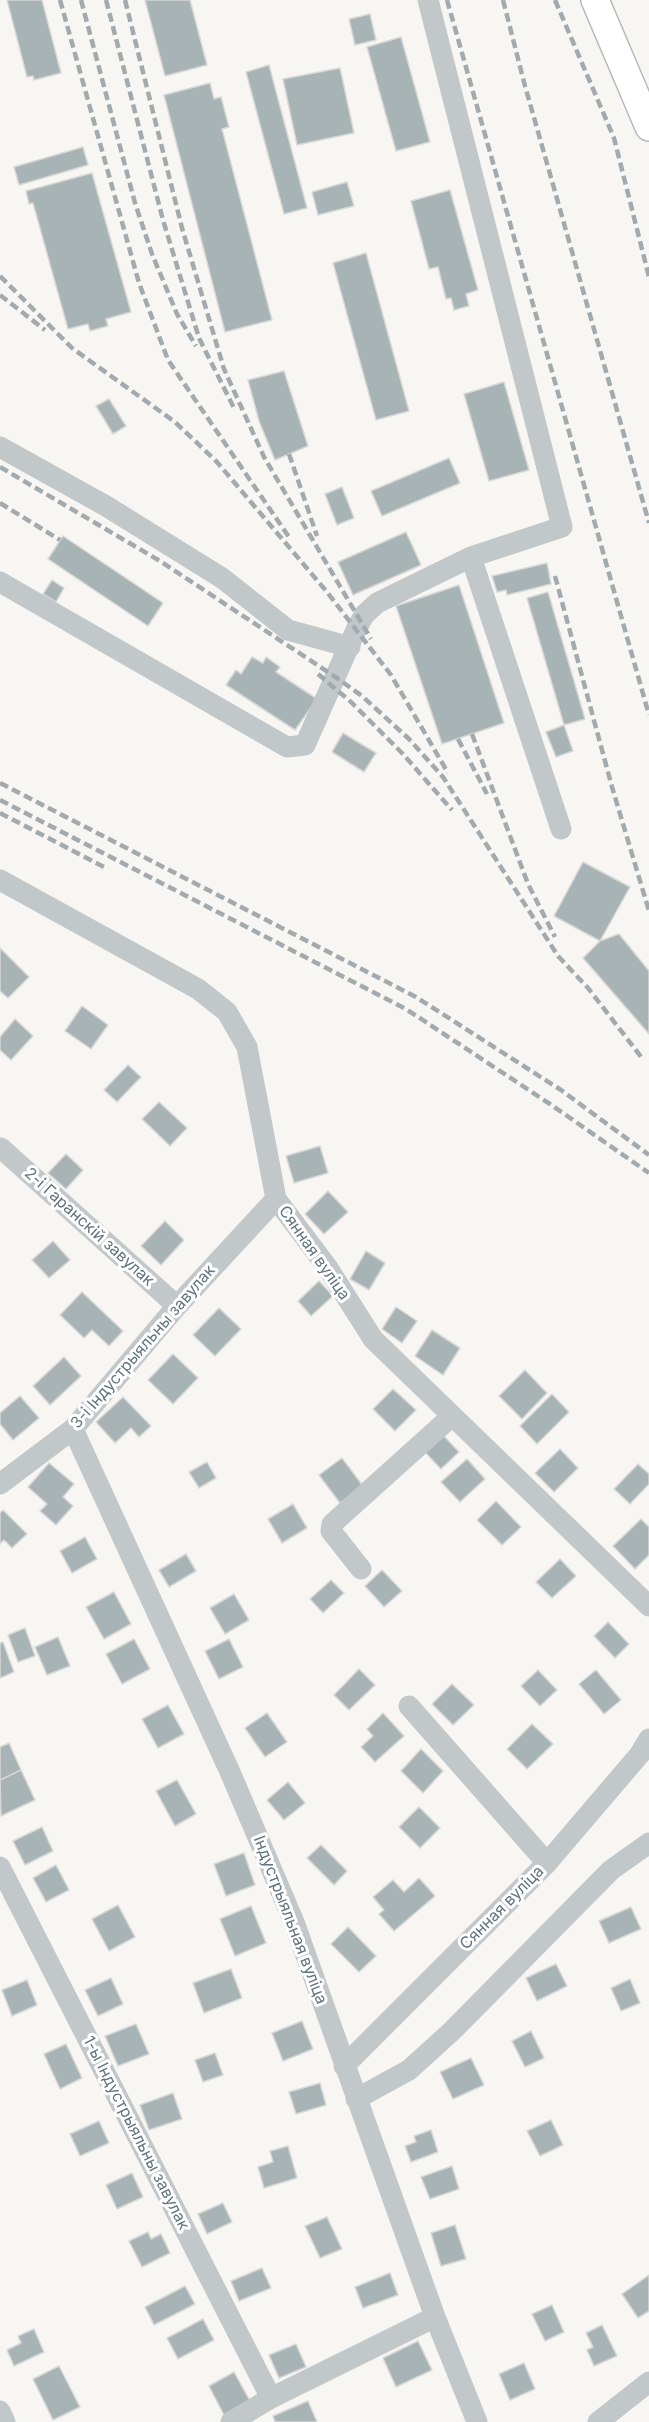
<!DOCTYPE html>
<html>
<head>
<meta charset="utf-8">
<style>
	body { margin:0 }
	canvas { display:block; background:#f7f6f3 }
</style>
</head>
<body>
<canvas width="649" height="2422"></canvas>
<script>
const c = document.querySelector('canvas').getContext('2d');
c.lineJoin = 'round';
function fill(path, color) {
  c.fillStyle = color;
  c.fill(path, 'evenodd');
}
function shape(rows) {
  const path = new Path2D();
  for (const r of rows) {
    path.moveTo(r[0], r[1]);
    for (let i = 2; i < r.length; i += 2) path.lineTo(r[i], r[i + 1]);
  }
  return path;
}
function stroke(path, color, width, dash) {
  c.strokeStyle = color;
  c.lineWidth = width;
  c.lineCap = dash ? 'butt' : 'round';
  c.setLineDash(dash || []);
  c.stroke(path);
}
function drawText(font, color, halo, rows, align = 'center') {
  c.font = font + ' Inter,sans-serif';
  c.lineWidth = 6;
  c.setLineDash([]);
  c.textBaseline = 'middle';
  c.strokeStyle = halo;
  c.fillStyle = color;
  for (const [text, x, y, turn = 0] of rows) {
    c.save();
    c.translate(x, y);
    c.rotate((+turn || 0) * Math.PI / 180);
    c.textAlign = isNaN(turn) ? turn : align;
    if (halo) c.strokeText(text, 0, 0);
    c.fillText(text, 0, 0);
    c.restore();
  }
}
const building = shape([
	[7,0,42,0,61,73,34,80,33,76,27,77,7,0],
	[145,0,190,0,207,65,165,76,145,0],
	[370,14,376,40,355,45,349,19,370,14],
	[401,37,430,142,396,151,367,47,401,37],
	[269,65,307,208,284,214,246,72,269,65],
	[340,68,354,133,297,145,283,79,340,68],
	[210,83,214,99,221,97,229,127,222,129,272,320,225,332,164,95,210,83],
	[83,147,88,165,19,185,14,167,83,147],
	[92,173,131,312,106,319,108,326,90,331,88,324,68,329,33,203,29,204,26,191,92,173],
	[347,182,354,206,318,215,312,192,347,182],
	[450,190,478,290,466,294,469,306,454,310,451,298,446,299,438,267,429,269,411,201,450,190],
	[366,253,409,411,376,420,333,263,366,253],
	[284,371,308,446,275,460,259,421,248,380,284,371],
	[504,382,529,470,489,481,464,394,504,382],
	[109,399,126,426,113,434,96,406,109,399],
	[449,458,460,483,382,516,371,491,449,458],
	[342,487,354,518,337,525,325,494,342,487],
	[406,532,421,565,353,595,338,562,406,532],
	[63,536,163,603,148,626,48,559,63,536],
	[547,563,551,584,507,595,506,590,497,592,492,576,547,563],
	[52,580,64,588,56,602,43,594,52,580],
	[459,585,504,723,442,744,396,606,459,585],
	[548,592,585,719,564,725,527,598,548,592],
	[252,657,263,663,266,657,280,667,276,672,317,699,295,730,226,685,236,670,241,674,252,657],
	[564,725,573,751,556,757,546,732,564,725],
	[343,733,376,753,364,772,332,752,343,733],
	[583,862,630,887,600,941,554,916,583,862],
	[619,934,649,971,649,1034,583,958,600,941,619,934],
	[0,948,29,977,8,998,0,991,0,948],
	[82,1006,108,1025,91,1049,65,1031,82,1006],
	[15,1019,33,1036,11,1060,0,1050,0,1037,15,1019],
	[128,1065,141,1077,117,1102,104,1090,128,1065],
	[159,1102,187,1128,170,1146,142,1119,159,1102],
	[320,1146,328,1173,294,1183,286,1156,320,1146],
	[66,1154,83,1170,66,1189,48,1173,66,1154],
	[328,1191,348,1212,324,1234,305,1214,328,1191],
	[165,1221,184,1240,161,1265,141,1246,165,1221],
	[53,1241,70,1260,49,1278,32,1260,53,1241],
	[366,1251,385,1263,369,1290,350,1279,366,1251],
	[319,1281,333,1296,311,1316,298,1301,319,1281],
	[82,1292,123,1331,109,1346,92,1330,84,1338,60,1315,82,1292],
	[396,1307,417,1321,402,1343,382,1329,396,1307],
	[219,1308,241,1329,215,1356,193,1335,219,1308],
	[432,1330,460,1348,443,1375,415,1356,432,1330],
	[173,1354,198,1378,173,1404,148,1380,173,1354],
	[64,1357,81,1376,50,1405,33,1386,64,1357],
	[525,1370,547,1393,522,1419,499,1396,525,1370],
	[393,1389,416,1410,395,1431,373,1409,393,1389],
	[552,1394,569,1412,537,1444,520,1426,552,1394],
	[20,1396,39,1418,13,1440,0,1424,0,1413,20,1396],
	[123,1397,151,1426,139,1437,131,1428,115,1443,96,1422,123,1397],
	[441,1433,459,1452,441,1469,423,1450,441,1433],
	[560,1449,578,1468,554,1492,535,1473,560,1449],
	[342,1458,363,1486,340,1503,319,1475,342,1458],
	[467,1459,485,1479,460,1502,441,1482,467,1459],
	[207,1462,216,1478,199,1488,189,1472,207,1462],
	[49,1463,74,1484,63,1497,73,1506,56,1525,40,1511,47,1504,28,1487,49,1463],
	[638,1464,649,1474,649,1484,630,1504,614,1489,638,1464],
	[496,1501,521,1527,502,1545,477,1520,496,1501],
	[293,1504,307,1528,282,1543,268,1519,293,1504],
	[3,1510,27,1534,12,1548,4,1540,0,1544,0,1513,3,1510],
	[641,1519,649,1527,649,1555,635,1569,613,1546,641,1519],
	[85,1537,97,1559,72,1573,60,1551,85,1537],
	[186,1554,196,1571,169,1587,159,1570,186,1554],
	[560,1559,576,1576,552,1598,536,1582,560,1559],
	[382,1570,402,1591,384,1607,365,1586,382,1570],
	[331,1580,344,1593,323,1613,310,1599,331,1580],
	[114,1592,131,1624,104,1639,86,1607,114,1592],
	[234,1594,249,1620,225,1634,210,1608,234,1594],
	[608,1622,629,1644,615,1658,594,1636,608,1622],
	[25,1628,35,1656,18,1662,8,1635,25,1628],
	[58,1637,70,1666,47,1675,35,1647,58,1637],
	[134,1639,150,1669,122,1684,106,1654,134,1639],
	[229,1639,243,1667,219,1679,205,1651,229,1639],
	[3,1642,14,1672,0,1678,0,1643,3,1642],
	[359,1669,375,1685,349,1710,334,1695,359,1669],
	[538,1670,557,1690,540,1706,521,1686,538,1670],
	[596,1670,621,1700,604,1714,579,1684,596,1670],
	[452,1684,474,1705,453,1725,432,1704,452,1684],
	[168,1705,184,1734,158,1748,142,1719,168,1705],
	[267,1713,287,1742,265,1757,245,1728,267,1713],
	[383,1713,404,1736,375,1762,361,1747,373,1736,367,1729,383,1713],
	[532,1724,553,1744,527,1769,507,1749,532,1724],
	[9,1743,21,1770,0,1780,0,1747,9,1743],
	[421,1749,443,1771,423,1793,401,1771,421,1749],
	[21,1770,35,1800,1,1816,0,1780,21,1770],
	[177,1780,196,1814,175,1826,156,1791,177,1780],
	[288,1782,305,1803,284,1820,267,1800,288,1782],
	[419,1807,440,1828,420,1848,399,1827,419,1807],
	[42,1827,53,1851,25,1865,13,1841,42,1827],
	[321,1845,347,1871,334,1885,307,1858,321,1845],
	[244,1853,255,1885,226,1896,214,1864,244,1853],
	[56,1865,69,1890,46,1902,33,1878,56,1865],
	[419,1878,435,1896,394,1931,379,1914,384,1910,373,1897,393,1880,404,1892,419,1878],
	[118,1905,135,1937,109,1951,92,1919,118,1905],
	[251,1906,266,1943,235,1956,220,1919,251,1906],
	[631,1907,641,1929,609,1943,599,1921,631,1907],
	[348,1927,376,1956,359,1972,331,1944,348,1927],
	[556,1964,567,1986,537,2001,526,1978,556,1964],
	[231,1969,242,1998,204,2013,193,1983,231,1969],
	[111,1978,123,2004,98,2016,85,1990,111,1978],
	[630,1979,640,2003,621,2011,611,1988,630,1979],
	[27,1980,37,2005,12,2016,2,1990,27,1980],
	[302,2021,313,2049,283,2061,272,2033,302,2021],
	[136,2024,149,2054,118,2066,105,2036,136,2024],
	[531,2031,544,2058,525,2067,512,2041,531,2031],
	[66,2044,82,2078,60,2089,44,2054,66,2044],
	[215,2053,223,2075,203,2082,195,2060,215,2053],
	[471,2058,484,2085,453,2099,440,2072,471,2058],
	[320,2083,326,2105,296,2114,289,2092,320,2083],
	[173,2093,182,2119,149,2130,140,2105,173,2093],
	[551,2120,563,2145,540,2156,527,2131,551,2120],
	[99,2121,109,2143,80,2156,70,2134,99,2121],
	[431,2130,438,2152,411,2162,405,2146,416,2142,414,2136,431,2130],
	[288,2146,297,2178,264,2188,258,2167,273,2162,270,2151,288,2146],
	[452,2166,459,2189,430,2199,421,2177,452,2166],
	[132,2173,143,2197,117,2209,106,2185,132,2173],
	[223,2203,232,2222,207,2234,198,2214,223,2203],
	[327,2217,342,2249,320,2258,305,2226,327,2217],
	[455,2225,466,2259,441,2266,431,2233,455,2225],
	[148,2232,151,2239,161,2234,170,2253,142,2267,129,2241,148,2232],
	[262,2268,271,2288,239,2301,231,2281,262,2268],
	[390,2273,398,2295,363,2308,355,2287,390,2273],
	[649,2275,649,2311,638,2318,622,2294,649,2275],
	[185,2286,195,2304,154,2325,145,2307,185,2286],
	[552,2305,564,2332,545,2341,532,2314,552,2305],
	[203,2319,214,2340,178,2359,167,2338,203,2319],
	[602,2325,617,2356,594,2366,587,2350,593,2347,586,2333,602,2325],
	[34,2329,44,2352,14,2366,7,2350,21,2343,18,2336,34,2329],
	[418,2341,432,2370,396,2387,383,2358,418,2341],
	[296,2344,306,2367,279,2378,269,2355,296,2344],
	[524,2363,535,2389,510,2400,499,2374,524,2363],
	[59,2366,80,2407,53,2420,33,2379,59,2366],
	[234,2372,250,2401,224,2415,209,2386,234,2372],
	[308,2401,317,2422,275,2422,273,2416,308,2401]
]);
const minor = shape([
	[0,447,106,506,222,578,288,630,350,647],
	[471,557,561,829],
	[0,582,287,747,305,745,356,630,364,615,377,603,471,557,562,527,428,0],
	[0,880,198,989,227,1012,247,1047,276,1199,328,1268,373,1339,649,1606],
	[1,1148,177,1306],
	[73,1429,230,1772,294,1922,435,2317,477,2422],
	[0,1484,73,1429,177,1306,276,1199],
	[361,1569,331,1531,332,1524,452,1416],
	[409,1706,547,1863],
	[0,1867,271,2398],
	[344,2066,547,1863,640,1754,649,1739],
	[356,2099,409,2070,452,2031,611,1870,649,1843],
	[0,2411,5,2422],
	[231,2422,271,2398,435,2317],
	[598,2422,649,2382]
]);
const major = shape([
	[595,0,649,127]
]);
const rail = shape([
	[60,0,139,283,168,360,291,540],
	[81,0,135,203,152,254,177,314,196,346],
	[106,0,163,220,199,338,234,408],
	[125,0,182,228,224,369,264,457,371,639],
	[447,0,649,715],
	[503,0,525,86,649,523],
	[555,0,614,138,649,277],
	[0,276,72,348,175,422,217,462,327,592,391,675,448,773],
	[0,295,45,330],
	[289,454,317,536],
	[0,467,160,561,337,678,362,696,409,739,443,777,558,956,588,988,642,1058],
	[0,503,60,540],
	[555,576,612,787,649,911],
	[318,674,351,702,402,753,452,810],
	[472,734,528,884,555,937],
	[458,739,487,794],
	[0,783,416,997,561,1090,649,1155],
	[0,800,406,1009,550,1104,649,1173],
	[0,813,106,868]
]);
const streetNames = [
	["2-і Гаранскій завулак",89,1227,42],
	["Сянная вуліца",314,1253,55],
	["3-і Індустрыяльны завулак",143,1347,-49],
	["Сянная вуліца",502,1908,-45],
	["Індустрыяльная вуліца",290,1920,69],
	["1-ы Індустрыяльны завулак",136,2133,63]
];
fill(building, '#a8b3b6');
stroke(building, '#d8d8d6', 1.5);
stroke(major, '#b5babd', 30);
stroke(minor, '#c2c7c9', 21);
stroke(major, '#fff', 27);
stroke(rail, '#a2aaae', 4.5, [9, 4.5]);
drawText('16px', '#61757e', '#fff', streetNames);
</script>
</body>
</html>
